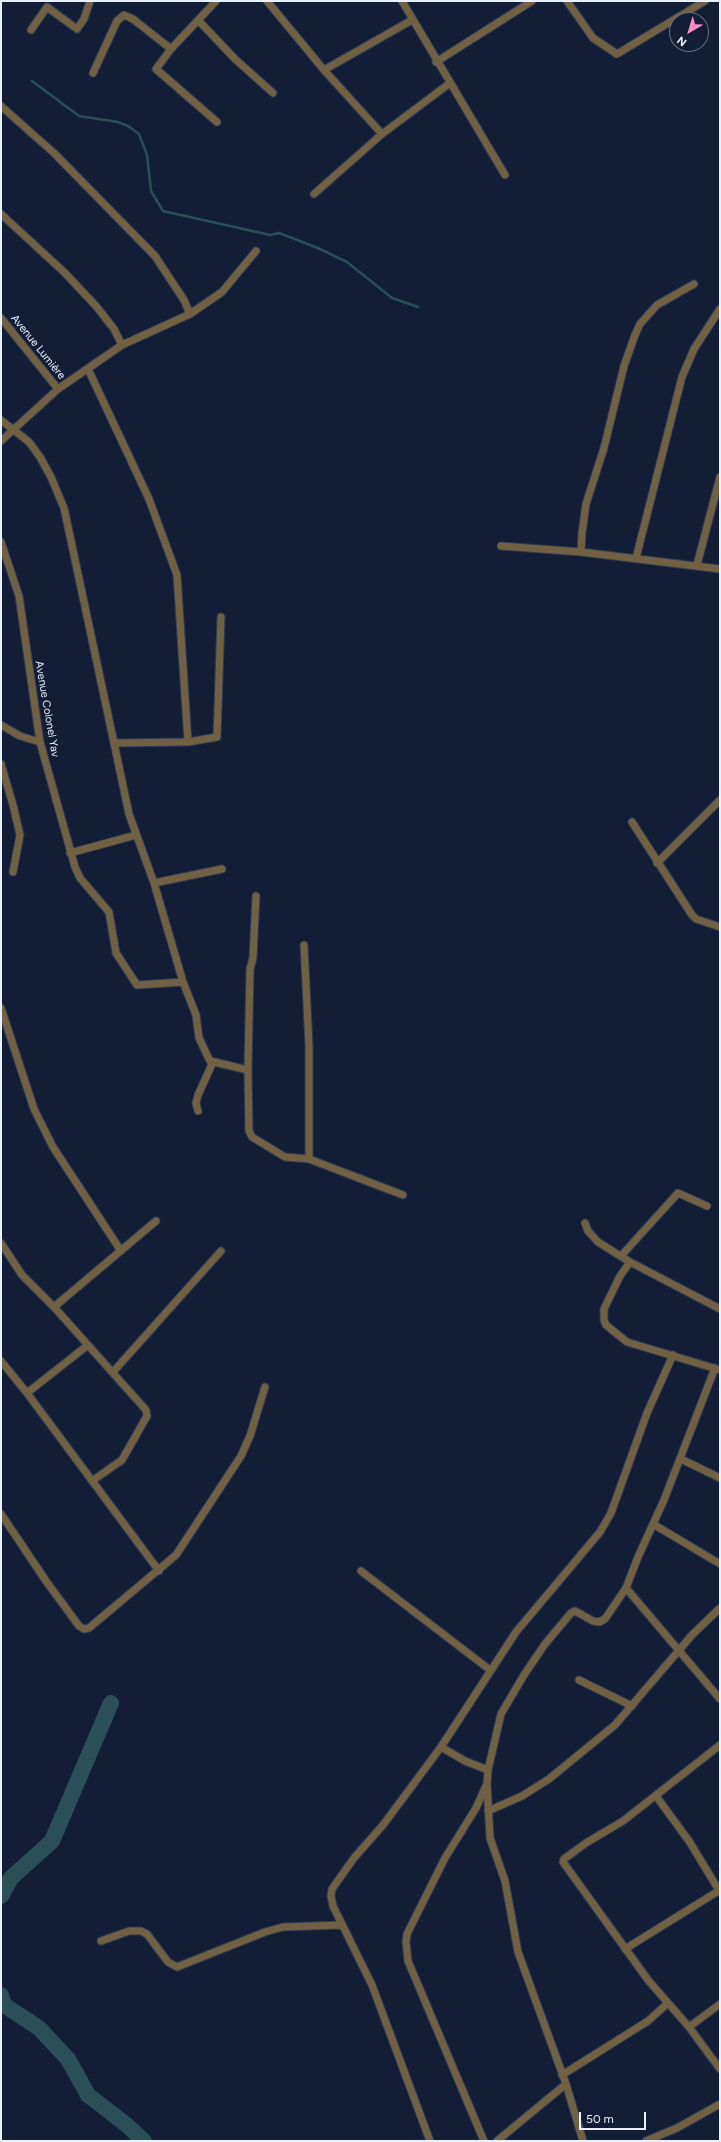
<!DOCTYPE html>
<html>
<head>
<meta charset="utf-8">
<style>
	body { margin:0 }
	#map { position:relative; width:721px; height:2142px; overflow:hidden; background:#131e36; font-family:Figtree,sans-serif }
	canvas { display:block }
	.frame { position:absolute; inset:0; border:2px solid #e9f0fe; pointer-events:none }
	.north { position:absolute; left:669px; top:12px; width:40px; height:40px; box-sizing:border-box; background:#131e36; border:1px solid #697286; border-radius:50%; rotate:218deg; font-size:11px; font-weight:700; line-height:16px; text-align:center; color:#e9f0fe }
	.north::after { content:''; display:block; margin:auto; width:14px; height:18px; background:#fb8fc5; clip-path:polygon(50% 0,100% 100%,50% 72%,0 100%) }
	.scale { position:absolute; left:579px; top:2112px; width:67px; height:18px; box-sizing:border-box; border:2px solid #e9f0fe; border-top:0; padding-left:5px; font-size:12px; line-height:14px; white-space:nowrap; color:#e9f0fe; -webkit-text-stroke:3px #131e36; paint-order:stroke }
</style>
</head>
<body>
<div id="map">
<canvas width="721" height="2142"></canvas>
<div class="frame"></div>
<div class="north">N</div>
<div class="scale">50 m</div>
</div>
<script>
const c = document.querySelector('canvas').getContext('2d');
c.lineJoin = 'round';
function shape(rows) {
  const path = new Path2D();
  for (const r of rows) {
    path.moveTo(r[0], r[1]);
    for (let i = 2; i < r.length; i += 2) path.lineTo(r[i], r[i + 1]);
  }
  return path;
}
function stroke(path, color, width, dash) {
  c.strokeStyle = color;
  c.lineWidth = width;
  c.lineCap = dash ? 'butt' : 'round';
  c.setLineDash(dash || []);
  c.stroke(path);
}
function drawText(font, color, halo, rows, align = 'center') {
  c.font = font + ' Figtree,sans-serif';
  c.lineWidth = 3;
  c.setLineDash([]);
  c.textBaseline = 'middle';
  c.strokeStyle = halo;
  c.fillStyle = color;
  for (const [text, x, y, turn = 0] of rows) {
    c.save();
    c.translate(x, y);
    c.rotate((+turn || 0) * Math.PI / 180);
    c.textAlign = isNaN(turn) ? turn : align;
    if (halo) c.strokeText(text, 0, 0);
    c.fillText(text, 0, 0);
    c.restore();
  }
}
const stream = shape([
	[32,81,79,116,118,122,128,126,139,134,147,155,151,191,163,211,270,235,279,233,318,248,347,262,392,298,418,307]
]);
const river = shape([
	[1,1896,11,1878,52,1841,111,1703],
	[1,1995,4,2005,39,2028,68,2059,88,2095,128,2126,144,2141]
]);
const minor = shape([
	[216,1,171,49,156,69,217,122],
	[267,1,324,70,382,134],
	[402,1,505,175],
	[567,1,593,38,617,54,705,1],
	[198,20,235,59,273,93],
	[31,30,47,7,77,29,84,19,90,1],
	[436,62,532,1],
	[324,70,412,20],
	[93,73,117,21,124,15,133,19,171,49],
	[1,106,54,153,155,256,184,300,190,314,122,345,58,389,1,441],
	[314,194,382,134,450,83],
	[1,214,64,272,96,306,114,329,122,345],
	[190,314,222,292,256,251],
	[1,318,58,389],
	[88,369,149,499,177,575,188,742],
	[1,420,29,442,40,457,51,477,64,508,114,743,188,742,217,737,221,617],
	[1,542,19,596,40,742,75,867,80,878,109,912,116,953,137,985,183,982],
	[501,546,581,552,720,569],
	[581,552,582,533,586,504,604,448,624,366,635,335,640,324,657,305,694,284],
	[636,558,682,377,694,349,720,309],
	[697,565,720,477],
	[1,725,20,736,40,742],
	[114,743,129,814,154,883,183,982,196,1015,199,1038,210,1061,248,1070],
	[1,764,13,805,20,835,13,872],
	[632,822,692,915,696,919,720,927],
	[70,853,136,835],
	[657,863,720,800],
	[154,883,222,869],
	[256,896,253,958,250,969,248,1070,249,1131,252,1137,285,1157,309,1159,309,1046,304,945],
	[1,1008,34,1109,53,1147,121,1251],
	[198,1111,196,1103,198,1095,213,1062],
	[309,1159,403,1195],
	[585,1223,588,1231,598,1242,630,1262,720,1309],
	[1,1243,22,1275,54,1307,146,1410,147,1416,122,1460,92,1481],
	[621,1256,678,1193,707,1206],
	[630,1262,620,1276,604,1309,604,1320,606,1325,627,1342,720,1370],
	[54,1307,156,1221],
	[88,1345,27,1393,159,1571],
	[1,1361,27,1393],
	[113,1372,221,1251],
	[681,1459,720,1478],
	[1,1514,46,1581,79,1626,84,1629,89,1628,176,1555,241,1456,250,1436,265,1387],
	[653,1524,720,1564],
	[361,1571,490,1670],
	[626,1588,720,1699],
	[579,1680,632,1706],
	[720,1745,623,1821,586,1843,564,1859,563,1862,648,1980,689,2027,720,2069],
	[441,1747,465,1761,488,1770],
	[656,1796,689,1841,720,1892],
	[488,1811,522,1796,549,1779,615,1725,692,1635,720,1608],
	[101,1941,129,1931,141,1931,147,1934,168,1962,177,1967,265,1932,283,1927,342,1925],
	[625,1949,720,1890],
	[689,2027,720,2004],
	[562,2075,648,2021,668,2003],
	[430,2141,372,1985,333,1906,331,1896,332,1889,354,1858,383,1825,441,1747,516,1632,600,1532,611,1513,647,1413,673,1355],
	[484,2141,408,1961,406,1942,407,1934,445,1858,476,1808,486,1786],
	[497,2141,566,2084],
	[583,2141,566,2084,518,1952,505,1881,490,1838,487,1784,488,1770,501,1714,524,1675,545,1644,571,1613,575,1611,593,1621,599,1622,605,1619,626,1588,638,1557,664,1500,715,1368],
	[646,2141,677,2128,720,2104]
]);
const streetNames = [
	["Avenue Lumière",38,347,51],
	["Avenue Colonel Yav",47,709,80]
];
stroke(stream, '#2a4f56', 2.5);
stroke(river, '#2a4f56', 16);
stroke(minor, '#313b52', 9);
stroke(minor, '#706044', 7);
drawText('11px', '#e9f0fe', '#131e36', streetNames);
</script>
</body>
</html>
